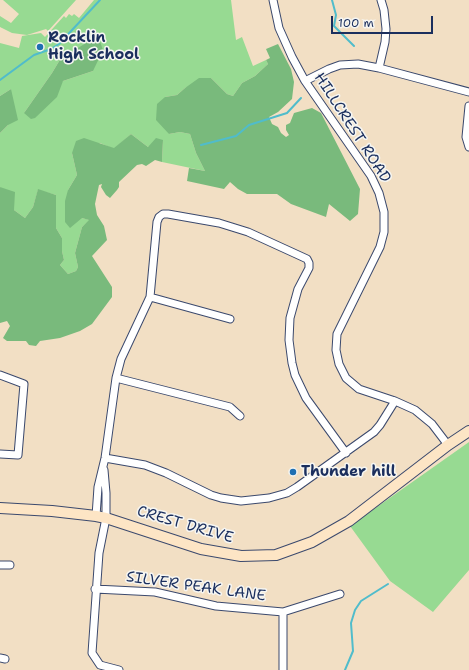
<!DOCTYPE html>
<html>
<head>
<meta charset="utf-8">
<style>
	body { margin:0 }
	#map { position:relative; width:469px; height:670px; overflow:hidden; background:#f2dfc4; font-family:"Shantell Sans",sans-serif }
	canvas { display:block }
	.scale { position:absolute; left:331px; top:16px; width:102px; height:18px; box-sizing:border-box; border:2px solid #1b2f5e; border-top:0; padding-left:5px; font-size:12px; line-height:14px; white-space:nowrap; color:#1b2f5e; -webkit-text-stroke:3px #f6f6f2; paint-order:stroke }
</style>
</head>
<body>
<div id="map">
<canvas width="469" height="670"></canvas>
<div class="scale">100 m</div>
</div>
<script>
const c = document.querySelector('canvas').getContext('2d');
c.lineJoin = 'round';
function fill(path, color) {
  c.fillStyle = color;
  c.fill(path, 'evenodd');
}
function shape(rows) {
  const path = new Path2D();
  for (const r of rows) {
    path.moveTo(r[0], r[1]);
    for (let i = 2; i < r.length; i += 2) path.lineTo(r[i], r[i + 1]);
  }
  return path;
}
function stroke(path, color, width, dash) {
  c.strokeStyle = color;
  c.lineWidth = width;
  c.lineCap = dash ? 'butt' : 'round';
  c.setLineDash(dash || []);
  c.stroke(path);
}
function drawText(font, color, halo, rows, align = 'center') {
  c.font = font + ' "Shantell Sans",sans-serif';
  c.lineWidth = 3;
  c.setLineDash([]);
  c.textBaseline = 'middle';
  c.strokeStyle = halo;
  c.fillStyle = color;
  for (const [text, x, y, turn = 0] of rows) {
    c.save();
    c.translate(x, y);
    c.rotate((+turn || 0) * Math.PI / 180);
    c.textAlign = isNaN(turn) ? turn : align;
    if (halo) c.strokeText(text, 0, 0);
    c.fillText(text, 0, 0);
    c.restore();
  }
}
const green = shape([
	[3,0,76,0,48,31,46,29,27,35,12,33,0,27,0,16,11,23,19,14],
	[94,0,231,0,236,40,242,37,253,66,266,60,268,64,255,76,242,83,233,96,227,94,211,78,185,88,177,95,165,97,169,134,180,132,190,134,196,153,205,171,162,162,163,140,148,147,131,134,114,149,100,143,72,153,77,175,68,190,82,218,90,220,82,227,75,253,78,267,76,271,68,274,60,265,64,260,62,251,62,238,56,228,56,195,38,190,33,207,25,218,14,210,0,187,0,133,8,125,11,89,0,96,0,43,19,48,22,36,41,33,45,37,64,16,66,18,69,14,72,16,74,14,79,18],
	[61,58,93,71,63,81,24,113,52,73],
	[469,442,469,570,433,612,390,581,350,526]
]);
const forest = shape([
	[98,36,103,50,93,71,63,81,57,97,35,118,31,119,24,113,52,73,61,58],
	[278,44,291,69,294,82,292,99,278,112,269,117,272,124,278,127,281,133,286,137,289,135,286,130,286,125,290,123,294,113,312,108,321,113,360,189,358,214,350,221,329,204,326,217,291,204,277,194,247,194,238,189,230,182,224,189,187,181,189,168,205,171,196,153,190,134,180,132,169,134,156,120,157,104,165,97,177,95,185,88,199,78,211,78,227,94,233,96,242,83,255,76,268,64,266,60,270,58,266,49],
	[11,89,18,120,8,125,0,133,0,96],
	[131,134,148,147,156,138,163,140,162,162,155,160,146,166,142,164,137,165,119,182,119,187,117,190,110,198,106,195,101,187,102,184,99,185,95,204,97,215,104,226,107,240,92,256,112,287,112,297,92,324,80,331,60,338,40,341,36,346,29,345,26,341,7,341,3,338,10,326,7,321,0,323,0,187,15,192,14,210,25,218,33,207,38,189,56,195,56,228,62,238,62,251,64,260,60,265,68,274,76,271,78,267,75,253,82,227,89,220,82,218,70,228,65,222,65,201,68,190,77,175,72,153,76,141,84,138,114,148]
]);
const stream = shape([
	[332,0,336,15,334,26,354,46],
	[0,80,34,55,51,49,59,44,100,0],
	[201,145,236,136,249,125,287,113,301,98],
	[345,670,353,651,351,623,355,610,361,601,388,584]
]);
const street = shape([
	[273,0,279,28,292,57,305,81,371,176,379,193,384,212,384,232,380,247,337,334,336,350,339,364,346,378,359,389,395,401,415,410,432,424,448,445],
	[379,68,385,42,386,29,384,10,381,0],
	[305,81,329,69,340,65,358,64,379,68,469,92],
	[469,106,466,137,469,147],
	[150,297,230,319],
	[0,375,24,384,18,455,0,454],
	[116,378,230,407,240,416],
	[105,458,145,465,166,473,211,495,221,498,241,501,269,498,287,493,297,487,374,432,380,425,395,401],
	[104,470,106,493,106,518,99,553,92,653,100,665,119,670],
	[96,516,98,487,105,458,116,378,121,359,150,297,157,222,159,217,163,214,168,214,219,223,248,232,307,259,309,263,309,268,298,289,290,318,289,340,292,363,295,375,306,398,346,453],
	[0,565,10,565],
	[95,589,155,592,216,606,283,612,340,594],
	[0,658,5,659],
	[283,670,283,612]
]);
const secondary = shape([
	[0,508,52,511,96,516,106,518,201,549,241,556,276,555,312,542,349,521,448,445,469,431]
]);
const markers = [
	[40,47,4,"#1f6fb2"],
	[293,472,4,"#1f6fb2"]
];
const poiNames = [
	["Rocklin",48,38],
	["High School",48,55],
	["Thunder hill",301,472]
];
const streetNames = [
	["HILLCREST ROAD",352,128,57],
	["CREST DRIVE",185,525,16],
	["SILVER PEAK LANE",196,587,8]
];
fill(green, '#97da92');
fill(forest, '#79ba7c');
stroke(stream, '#50bccb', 2);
stroke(street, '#3b496d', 9);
stroke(secondary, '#3b496d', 12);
stroke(street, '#fff', 7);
stroke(secondary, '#fde5c5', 10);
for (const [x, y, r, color] of markers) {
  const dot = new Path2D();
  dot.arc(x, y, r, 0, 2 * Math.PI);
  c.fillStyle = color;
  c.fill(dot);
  stroke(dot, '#f6f6f2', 1.5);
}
drawText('bold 15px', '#1b2f5e', '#f6f6f2', poiNames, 'left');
drawText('15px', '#1b2f5e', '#f6f6f2', streetNames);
</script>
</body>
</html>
